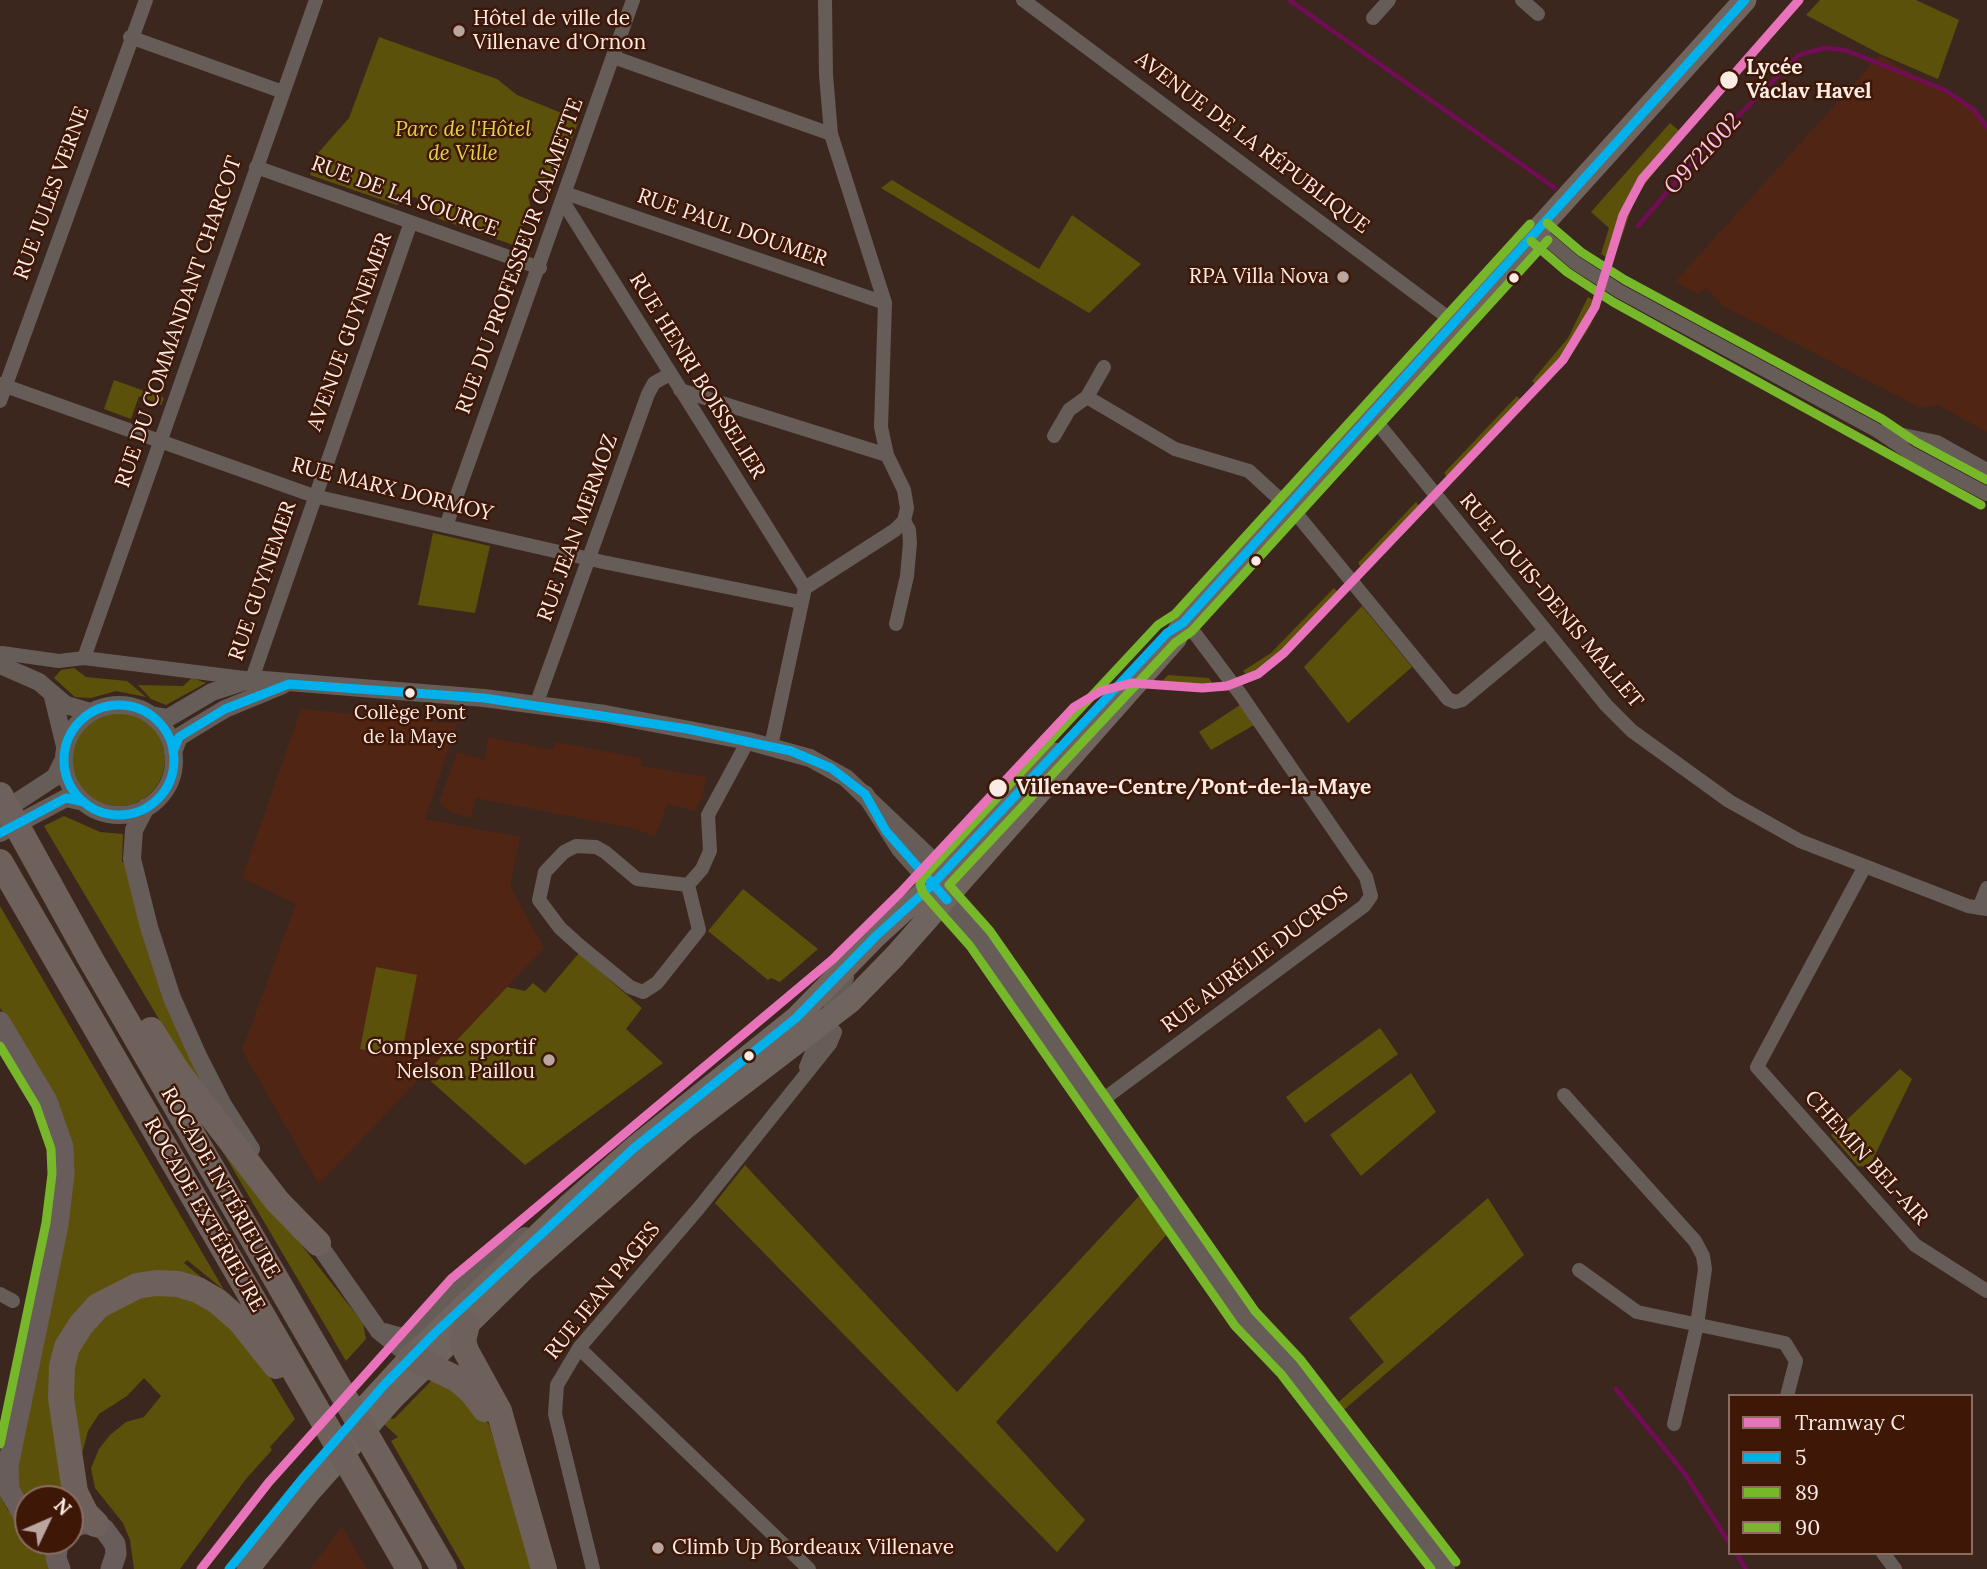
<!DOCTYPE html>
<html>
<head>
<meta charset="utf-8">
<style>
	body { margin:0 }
	#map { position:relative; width:1987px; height:1569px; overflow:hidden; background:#3c271e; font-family:Lora,serif }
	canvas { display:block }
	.legend { position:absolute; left:1728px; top:1394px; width:245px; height:161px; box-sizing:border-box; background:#3e1707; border:2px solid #8a6c60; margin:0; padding:9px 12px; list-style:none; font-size:21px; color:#fbebe5 }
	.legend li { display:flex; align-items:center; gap:14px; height:35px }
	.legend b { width:35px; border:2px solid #8a6c60 }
	.north { position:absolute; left:14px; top:1485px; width:70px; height:70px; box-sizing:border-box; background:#3e1707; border:2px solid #8a6c60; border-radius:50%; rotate:46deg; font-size:19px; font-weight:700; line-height:28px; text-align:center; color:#fbebe5 }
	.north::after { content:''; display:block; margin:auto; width:24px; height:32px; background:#b8a69f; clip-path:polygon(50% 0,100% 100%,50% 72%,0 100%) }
</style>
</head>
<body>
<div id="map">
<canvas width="1987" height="1569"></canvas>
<ul class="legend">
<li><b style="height:9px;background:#e873ba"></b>Tramway C</li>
<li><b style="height:9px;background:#00b1eb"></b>5</li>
<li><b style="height:9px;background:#76b82a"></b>89</li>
<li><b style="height:9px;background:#76b82a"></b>90</li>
</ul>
<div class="north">N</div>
</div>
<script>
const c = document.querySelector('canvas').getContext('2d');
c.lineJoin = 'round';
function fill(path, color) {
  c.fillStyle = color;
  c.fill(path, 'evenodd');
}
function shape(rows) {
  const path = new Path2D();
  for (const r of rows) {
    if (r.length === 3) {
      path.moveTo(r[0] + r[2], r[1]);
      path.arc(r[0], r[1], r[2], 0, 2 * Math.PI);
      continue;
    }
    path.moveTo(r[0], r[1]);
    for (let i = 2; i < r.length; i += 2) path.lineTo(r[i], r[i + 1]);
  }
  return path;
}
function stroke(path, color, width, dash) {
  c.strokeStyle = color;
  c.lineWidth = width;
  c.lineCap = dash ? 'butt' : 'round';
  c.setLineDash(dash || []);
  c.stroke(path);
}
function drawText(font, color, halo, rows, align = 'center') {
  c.font = font + ' Lora,serif';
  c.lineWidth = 5;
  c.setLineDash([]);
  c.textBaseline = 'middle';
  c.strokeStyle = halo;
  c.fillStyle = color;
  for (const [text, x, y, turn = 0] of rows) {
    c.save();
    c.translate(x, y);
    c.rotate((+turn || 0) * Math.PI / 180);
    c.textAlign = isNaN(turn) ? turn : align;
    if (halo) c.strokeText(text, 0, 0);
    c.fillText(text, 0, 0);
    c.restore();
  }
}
const built = shape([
	[1880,55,1967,106,1987,123,1987,432,1938,405,1921,408,1723,306,1706,288,1698,294,1675,282],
	[301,709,457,724,425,819,520,837,510,886,544,948,319,1184,242,1050,296,904,242,878],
	[488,737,554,750,555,742,641,758,641,766,706,777,702,799,694,811,667,804,655,837,637,829,476,798,471,818,451,812,439,803,457,752,485,760],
	[342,1527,367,1569,310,1569]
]);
const green = shape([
	[1820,0,1916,0,1959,20,1938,79,1880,54,1806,15],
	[379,37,497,79,517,95,579,120,562,167,532,189,528,196,533,216,522,217,523,231,537,231,530,241,516,246,431,216,423,200,414,197,397,205,310,175,318,153,349,118],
	[1670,123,1683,134,1636,196,1613,261,1601,254,1609,228,1591,212],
	[892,180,1039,269,1072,215,1141,264,1089,313,881,188],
	[1588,297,1599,304,1590,326,1568,360,1541,390,1532,381,1568,338],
	[114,380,164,398,161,405,139,396,131,419,104,409],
	[1517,396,1526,405,1451,483,1444,473],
	[1416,502,1424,512,1365,573,1358,563],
	[433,533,490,546,475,613,418,605],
	[1334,588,1342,597,1284,658,1252,681,1243,671,1271,653],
	[1362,606,1412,667,1348,723,1304,667],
	[74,668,86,677,127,681,146,697,116,691,91,698,75,697,54,678,61,670],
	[1168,675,1209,678,1217,691,1157,687],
	[192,678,206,683,166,705,151,699,138,685,183,686],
	[1240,705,1254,725,1211,750,1199,732],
	[118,759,47],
	[64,816,100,832,123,834,122,862,125,863,221,1109,185,1063,44,826],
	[743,889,818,949,780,982,771,978,768,980,708,931],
	[0,906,224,1290,187,1260,184,1263,220,1293,170,1275,67,1333,80,1514,70,1517,70,1499,28,1499,28,1504,19,1491,15,1476,72,1176,8,1019,0,1008],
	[579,953,642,1008,626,1029,663,1063,525,1165,424,1075,507,987,525,991,533,983,545,993],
	[376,967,417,975,401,1057,360,1049],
	[1380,1028,1398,1054,1305,1123,1286,1097],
	[1900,1069,1912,1079,1869,1167,1858,1166,1831,1135],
	[1411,1073,1436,1112,1361,1176,1330,1135],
	[207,1125,363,1323,366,1339,346,1361],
	[745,1165,957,1392,1141,1194,1168,1233,996,1422,1085,1520,1057,1552,715,1203],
	[1488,1198,1524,1255,1339,1414,1334,1406,1384,1362,1349,1318],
	[161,1292,197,1300,252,1347,295,1419,270,1447,272,1450,246,1479,180,1569,134,1569,130,1540,123,1523,95,1488,91,1468,99,1449,110,1435,126,1422,144,1417,161,1396,144,1378,127,1396,99,1414,88,1431,79,1465,70,1378,78,1347,88,1329,122,1300],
	[434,1378,477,1408,489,1425,535,1569,465,1569,391,1441,398,1437,384,1424,390,1418,394,1419],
	[0,1494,7,1509,28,1531,28,1541,39,1541,44,1548,50,1569,0,1569]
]);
const stream = shape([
	[1289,0,1555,188],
	[1638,226,1699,155,1799,55,1824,48,1845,50,1945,90,1973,109,1987,127],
	[1616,1389,1685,1474,1730,1544],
	[1736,1553,1746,1569]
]);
const minor = shape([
	[825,0,826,75,831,134,885,303,881,427,887,455,904,490,907,508,904,521,909,530,910,543,907,576,896,624],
	[1023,0,1454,322],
	[1522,0,1538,14],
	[1373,18,1389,0],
	[130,37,283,92],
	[613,57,831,134],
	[256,167,540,268],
	[565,193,885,303],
	[562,200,805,588],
	[1539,232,1574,262,1619,291,1876,430,1910,453,1987,494],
	[1104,367,1087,397,1175,449,1249,471,1299,517,1448,699,1455,702,1462,700,1545,631],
	[0,384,314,496,603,562,800,602],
	[680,390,887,455],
	[0,401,146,0],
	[1371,415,1606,705,1632,731,1729,801,1800,841,1968,906,1987,909],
	[1884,431,1937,442,1987,470],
	[1054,436,1069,410,1087,397],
	[446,526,633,0],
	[2,653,59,661,84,658,252,679,411,222],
	[84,658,316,0],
	[536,705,648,394,654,383,670,374],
	[771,746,805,588,895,530,904,521],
	[1865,866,1757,1067,1915,1245,1987,1291],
	[688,885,699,930,657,983,643,992,630,987,580,946,560,928,539,900,545,872,564,852,576,846,596,847,605,852,637,879,688,885,702,869,710,851,708,815,748,741],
	[1979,908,1987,888],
	[806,1067,838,990,847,978],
	[1564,1095,1695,1241,1703,1256,1705,1269,1697,1325,1674,1424],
	[1097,1104,1364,906,1371,896,1366,877,1241,695,1196,635,1183,623],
	[1579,1270,1637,1312,1785,1343,1796,1361,1787,1396],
	[0,1294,13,1301],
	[579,1348,809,1569],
	[1883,1553,1895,1569],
	[593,1569,555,1414,557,1385,579,1348,698,1209,830,1044,835,1032,822,1017]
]);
const tertiary = shape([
	[0,665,39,682,66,705,90,712],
	[53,697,65,746],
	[119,760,55],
	[151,715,168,718,212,692,252,679,484,698,605,714,748,741,810,758,846,778,945,872,946,883],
	[173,752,179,737,195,727,225,709,283,685],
	[865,794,900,849,980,938,1245,1319,1290,1366,1446,1569],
	[146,807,134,830,132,859,149,927,172,998,198,1056,223,1105,251,1149],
	[0,813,55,777,63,761],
	[0,833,66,798,84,802],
	[312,1235,379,1331,411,1357,407,1366],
	[384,1332,402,1337,414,1331,500,1253,525,1236]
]);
const secondary = shape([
	[0,1022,47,1101,63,1147,64,1174,58,1225,8,1466,9,1490,28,1523],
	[70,1528,85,1523,104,1529,115,1544,116,1554,111,1569],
	[58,1541,56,1558,60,1569]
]);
const primary = shape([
	[366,1406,411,1357,568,1206,634,1148,796,1018,876,936,932,885,1054,754],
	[248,1569,310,1491,393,1398,525,1268,685,1128,851,1001,894,957,1175,639,1183,623,1745,0]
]);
const motorway = shape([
	[0,795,90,958,444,1569],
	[0,862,409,1569],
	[151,1030,177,1071,277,1201,318,1243],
	[467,1324,463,1341,466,1351,499,1411,544,1569],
	[411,1357,457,1379,472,1392,485,1409],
	[96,1524,86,1514,75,1492,61,1398,62,1366,67,1347,81,1325,98,1306,137,1286,156,1283,178,1284,198,1290,217,1301,240,1321,276,1366]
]);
const bus1 = shape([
	[119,760,55],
	[173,752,179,737,225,709,289,684,484,698,688,729,791,751,831,768,865,794,886,831,947,900],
	[0,833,66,798,84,802],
	[229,1569,302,1479,385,1384,435,1333,634,1148,796,1018,876,936,932,885,1167,633,1183,623,1745,0]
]);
const bus2 = shape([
	[1531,241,1567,272,1613,302,1981,505],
	[0,1046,36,1106,51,1149,52,1174,46,1223,0,1444],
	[1456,1562,1300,1359,1255,1311,990,931,949,885,1175,643,1192,631,1548,240]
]);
const bus3 = shape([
	[1547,223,1581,252,1625,280,1882,419,1916,442,1987,480],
	[1431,1569,1281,1374,1235,1326,970,946,923,893,920,884,923,877,1158,625,1175,614,1530,224]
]);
const tram1 = shape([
	[201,1569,269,1482,451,1279,832,960,900,893,1074,707,1101,691,1132,683,1202,688,1227,686,1258,674,1284,653,1563,360,1595,307,1623,215,1642,179,1799,0]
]);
const markers = [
	[459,31,7,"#b8a69f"],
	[1729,80,10,"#fbebe5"],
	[1343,277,7,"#b8a69f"],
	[1514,278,6,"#fbebe5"],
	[1256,561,6,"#fbebe5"],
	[410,693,6,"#fbebe5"],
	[998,788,10,"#fbebe5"],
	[749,1056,6,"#fbebe5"],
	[549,1060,7,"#b8a69f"],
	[658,1548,7,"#b8a69f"]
];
const busNames = [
	["Collège Pont",410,714],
	["de la Maye",410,738]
];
const poiNames = [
	["Hôtel de ville de",473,19],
	["Villenave d'Ornon",473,43],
	["RPA Villa Nova",1329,277,"right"],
	["Complexe sportif",535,1048,"right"],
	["Nelson Paillou",535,1072,"right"],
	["Climb Up Bordeaux Villenave",672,1548]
];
const stopNames = [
	["Lycée",1746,68],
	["Václav Havel",1746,92],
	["Villenave-Centre/Pont-de-la-Maye",1016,788]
];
const parkNames = [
	["Parc de l'Hôtel",463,130],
	["de Ville",463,154]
];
const streetNames = [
	["AVENUE DE LA RÉPUBLIQUE",1252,143,37],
	["RUE JULES VERNE",52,193,-70],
	["RUE DE LA SOURCE",405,197,20],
	["RUE PAUL DOUMER",732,228,19],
	["RUE DU PROFESSEUR CALMETTE",520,256,-70],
	["RUE DU COMMANDANT CHARCOT",179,322,-71],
	["AVENUE GUYNEMER",350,332,-70],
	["RUE HENRI BOISSELIER",697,376,58],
	["RUE MARX DORMOY",392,490,14],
	["RUE JEAN MERMOZ",578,528,-70],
	["RUE GUYNEMER",263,581,-71],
	["RUE LOUIS-DENIS MALLET",1551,601,50],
	["RUE AURÉLIE DUCROS",1255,960,-37],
	["CHEMIN BEL-AIR",1866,1158,48],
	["ROCADE INTÉRIEURE",220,1183,60],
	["ROCADE EXTÉRIEURE",204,1215,60],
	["RUE JEAN PAGES",603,1291,-51]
];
const waterNames = [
	["O9721002",1703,154,-47]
];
fill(built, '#512514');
fill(green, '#5c510a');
stroke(stream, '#720c56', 4.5);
stroke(minor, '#665c58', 14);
stroke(tertiary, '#665c58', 18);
stroke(secondary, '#685d5a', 21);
stroke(primary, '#70645f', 23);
stroke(motorway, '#6e605a', 26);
stroke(bus1, '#00b1eb', 9);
stroke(bus2, '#76b82a', 9);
stroke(bus3, '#76b82a', 9);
stroke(tram1, '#e873ba', 9);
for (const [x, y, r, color] of markers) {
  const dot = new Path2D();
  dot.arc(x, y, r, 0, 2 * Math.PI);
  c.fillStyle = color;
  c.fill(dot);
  stroke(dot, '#3e1707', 2.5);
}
drawText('19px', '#fbebe5', '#3e1707', busNames);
drawText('21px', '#fbebe5', '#3e1707', poiNames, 'left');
drawText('bold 21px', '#fbebe5', '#3e1707', stopNames, 'left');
drawText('italic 21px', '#e4d24c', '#3e1707', parkNames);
drawText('21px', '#fbebe5', '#3e1707', streetNames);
drawText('italic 23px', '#fbc4e6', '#3e1707', waterNames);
</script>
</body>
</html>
